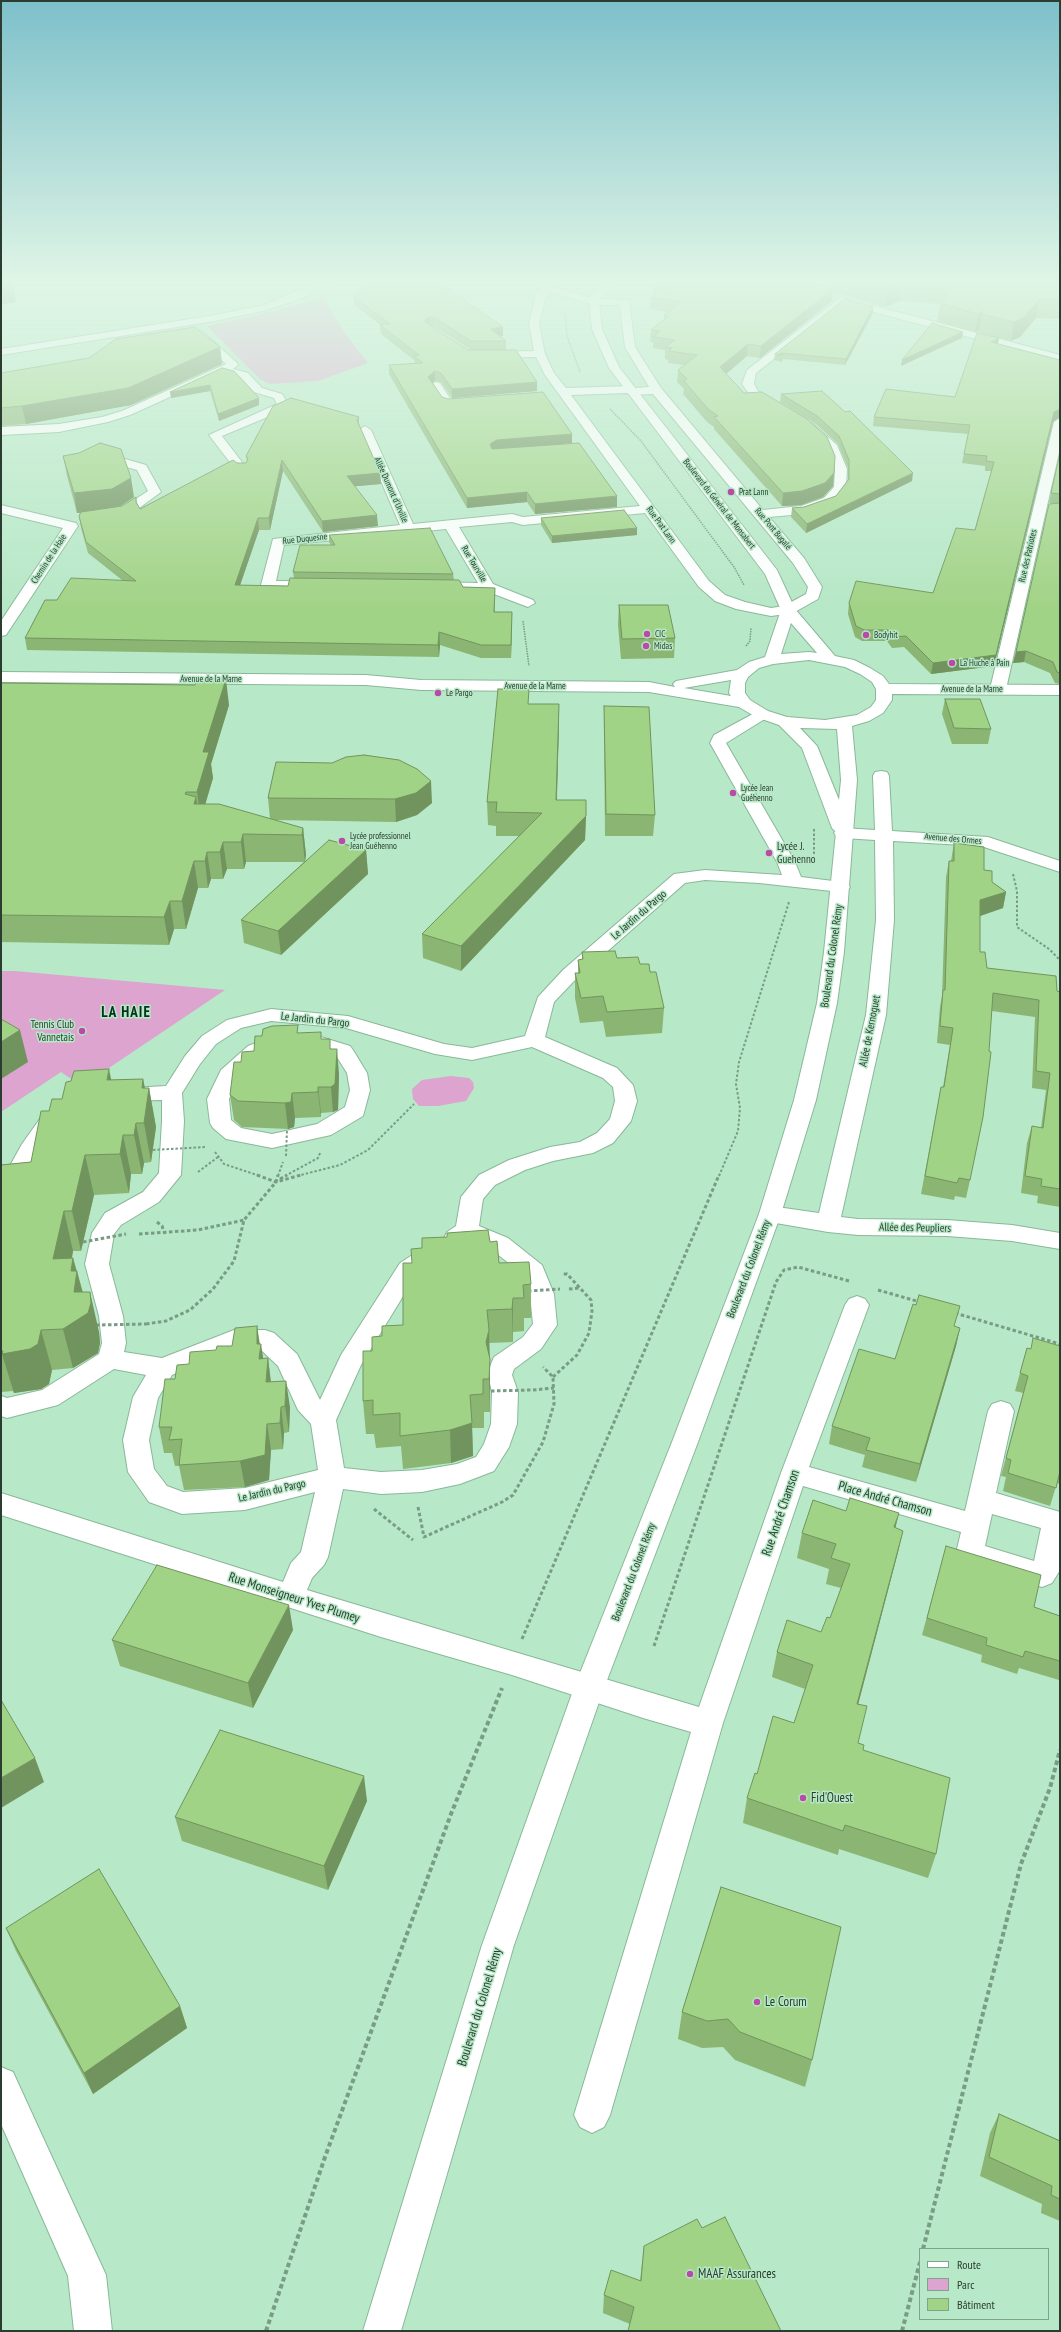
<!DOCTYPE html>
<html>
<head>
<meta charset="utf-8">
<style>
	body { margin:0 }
	#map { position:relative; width:1061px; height:2332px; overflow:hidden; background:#b7e8c7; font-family:"PT Sans Narrow",sans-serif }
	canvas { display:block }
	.frame { position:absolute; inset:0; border:2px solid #2a3d30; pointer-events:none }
	.legend { position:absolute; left:919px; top:2248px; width:130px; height:72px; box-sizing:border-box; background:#b7e8c7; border:1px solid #7fa48b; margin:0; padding:5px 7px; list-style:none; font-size:12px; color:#2a3d30 }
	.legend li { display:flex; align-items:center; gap:8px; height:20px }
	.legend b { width:20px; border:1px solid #7fa48b }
</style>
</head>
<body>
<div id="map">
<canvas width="1061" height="2332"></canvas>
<div class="frame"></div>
<ul class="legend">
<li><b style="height:5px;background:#fff"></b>Route</li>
<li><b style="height:11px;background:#dca4ce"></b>Parc</li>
<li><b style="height:11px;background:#a1d386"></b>Bâtiment</li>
</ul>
</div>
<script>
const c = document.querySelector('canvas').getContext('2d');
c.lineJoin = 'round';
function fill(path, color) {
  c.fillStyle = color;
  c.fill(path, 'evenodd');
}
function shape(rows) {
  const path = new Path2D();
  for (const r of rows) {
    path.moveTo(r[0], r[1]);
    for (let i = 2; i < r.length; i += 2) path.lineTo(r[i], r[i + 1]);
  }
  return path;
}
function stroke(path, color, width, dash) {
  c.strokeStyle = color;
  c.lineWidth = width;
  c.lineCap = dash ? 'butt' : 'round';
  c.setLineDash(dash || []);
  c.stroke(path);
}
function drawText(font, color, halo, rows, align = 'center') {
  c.font = font + ' "PT Sans Narrow",sans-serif';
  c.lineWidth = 3;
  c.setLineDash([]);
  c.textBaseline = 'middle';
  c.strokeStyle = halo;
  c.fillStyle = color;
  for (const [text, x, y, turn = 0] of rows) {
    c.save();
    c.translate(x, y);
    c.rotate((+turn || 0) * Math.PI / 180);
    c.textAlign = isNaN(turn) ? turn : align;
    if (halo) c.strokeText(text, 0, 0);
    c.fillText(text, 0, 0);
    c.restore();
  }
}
const green = shape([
	[323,297,344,332,368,363,318,381,270,384,260,379,207,326,275,311],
	[1,971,15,971,225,990,82,1086,61,1072,1,1112],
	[451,1076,469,1078,473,1082,474,1088,466,1101,438,1106,419,1106,413,1099,412,1089,422,1080]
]);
const pathFar3 = shape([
	[565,313,567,336,580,372],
	[610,409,641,441,734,567,744,585],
	[523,621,529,666],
	[746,646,750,641,751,628]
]);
const pathFar2 = shape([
	[814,829,814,859],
	[1013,874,1017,891,1017,927,1049,949,1060,960],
	[215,1152,224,1164,260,1176],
	[198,1172,218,1157],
	[278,1176,283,1162],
	[285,1176,318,1158,320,1153],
	[297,1176,340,1165,368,1150,414,1104],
	[719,1176,738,1131,740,1108,736,1084,739,1062,789,902]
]);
const pathFar1 = shape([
	[257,1175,276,1182,301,1175],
	[280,1179,287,1175],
	[157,1222,162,1226,165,1234],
	[139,1234,198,1230,244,1220],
	[569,1289,579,1288],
	[878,1290,920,1302],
	[955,1313,1060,1344],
	[146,1324,166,1321,190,1310,213,1289,234,1261,244,1220,276,1182,278,1175],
	[553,1377,577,1355,589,1333,592,1311,591,1300,567,1274,563,1274],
	[533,1390,554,1388],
	[418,1507,424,1537,502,1502,513,1495,543,1442,554,1404,553,1377,543,1367],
	[374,1509,413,1540],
	[522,1639,719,1175],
	[654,1646,776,1282,784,1270,798,1267,849,1281]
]);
const path = shape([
	[923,2249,1021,1864,1050,1788,1060,1750],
	[266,2331,325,2157,451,1814,502,1688],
	[902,2331,920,2262]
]);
const minor = shape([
	[319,282,332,282,302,298,267,310,215,321,1,355,1,349,215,315,264,305,319,282],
	[543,282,553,282,552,286,595,299,629,300,635,347,661,388,763,510,801,506,824,498,834,487,835,469,828,449,804,429,802,426,804,423,812,423,837,445,847,469,846,488,834,504,803,514,769,517,804,558,822,587,818,599,793,613,771,616,736,609,715,601,699,587,645,513,523,525,512,522,459,527,493,584,533,600,535,603,528,607,486,591,427,589,425,586,432,582,478,583,446,529,284,545,276,581,317,581,324,585,317,589,263,588,261,585,273,539,400,525,359,430,365,426,371,430,413,524,512,514,523,517,640,506,545,375,536,357,489,358,484,355,489,352,534,351,529,324,536,294,542,287,543,282],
	[549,292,594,305,620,305,625,347,649,387,635,388,630,386,566,388,554,373,545,354,539,324,546,295,549,292],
	[627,393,632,395,653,394,793,563,808,587,806,594,784,606,771,608,745,602,725,595,709,581,571,395,627,393],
	[841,297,1060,355,1060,361,843,304,756,373,754,384,758,391,783,406,785,408,783,410,775,410,750,395,742,384,747,370,841,297],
	[198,330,202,331,237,363,238,365,233,369,248,373,262,388,282,394,289,405,282,411,222,436,248,470,246,473,238,473,209,435,277,404,274,398,254,392,240,377,223,373,130,415,108,422,59,432,1,435,1,427,59,424,102,417,122,411,226,364,194,335,193,333,198,330],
	[436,382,440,383,451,400,470,399,476,402,470,405,444,406,430,385,436,382],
	[1060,418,1060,448,1006,689,1003,692,998,694,993,692,990,689,1054,422,1060,418],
	[101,452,146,465,161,492,131,514,110,518,105,517,103,514,105,511,122,508,148,491,137,470,102,460,93,461,91,458,93,455,101,452],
	[1,505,76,523,78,526,6,635,1,636,1,621,63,528,1,513,1,505],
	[762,709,768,711,770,714,768,717,726,743,795,862,801,877,841,882,847,883,850,887,847,891,841,892,759,883,705,880,685,883,577,978,554,1002,545,1037,617,1068,633,1085,637,1101,631,1121,613,1143,593,1153,553,1161,525,1170,495,1185,483,1199,479,1226,508,1238,542,1265,554,1294,557,1325,541,1349,514,1369,512,1375,518,1392,517,1424,509,1447,494,1471,460,1484,422,1492,381,1494,343,1489,328,1557,324,1565,312,1578,307,1590,699,1707,781,1473,845,1305,849,1299,857,1296,865,1299,869,1305,809,1467,965,1511,988,1411,992,1404,1001,1401,1010,1404,1014,1411,996,1493,1060,1512,1060,1570,1052,1583,1042,1587,974,1565,964,1562,957,1549,961,1532,803,1486,723,1723,610,2115,604,2127,592,2133,580,2127,574,2115,691,1732,643,1718,512,1675,381,1637,1,1515,1,1493,283,1582,291,1563,301,1552,315,1492,245,1510,182,1514,149,1502,128,1472,123,1440,133,1397,146,1375,114,1369,58,1405,7,1418,1,1416,1,1396,7,1398,42,1390,99,1354,102,1343,99,1316,85,1264,92,1233,105,1213,143,1192,159,1173,162,1121,162,1100,120,1101,113,1099,109,1094,113,1089,166,1086,185,1056,202,1036,227,1020,271,1009,348,1016,444,1044,472,1048,525,1036,538,997,563,970,674,874,705,870,782,875,777,862,710,743,714,735,762,709],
	[271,1021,346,1028,435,1054,472,1060,532,1047,603,1078,613,1087,615,1101,610,1119,597,1133,580,1142,550,1147,509,1160,479,1175,461,1197,456,1226,447,1232,444,1238,447,1244,455,1246,469,1240,492,1250,524,1275,530,1294,533,1324,523,1337,494,1357,491,1364,488,1375,492,1392,491,1424,484,1444,476,1457,457,1464,422,1470,381,1472,344,1468,336,1420,361,1365,416,1275,433,1264,437,1258,433,1252,425,1250,417,1252,400,1263,341,1355,320,1400,297,1354,274,1333,265,1330,234,1330,162,1358,124,1352,126,1343,123,1316,109,1264,114,1234,121,1225,159,1202,181,1175,184,1121,182,1093,200,1064,216,1044,241,1028,271,1021],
	[236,1348,259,1348,278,1366,298,1410,311,1424,318,1470,245,1488,183,1492,167,1486,154,1469,149,1440,158,1398,172,1375,236,1348],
	[992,1514,1041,1528,1034,1561,985,1546,992,1514],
	[881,771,887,772,889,776,892,831,988,837,1060,861,1060,872,981,846,893,841,894,920,886,1015,841,1217,858,1219,947,1220,1012,1225,1060,1233,1060,1249,1012,1241,947,1236,858,1235,828,1232,770,1222,762,1220,759,1214,762,1208,770,1206,819,1213,866,1015,876,920,875,840,843,838,837,837,834,833,837,829,843,828,875,830,873,776,875,772,881,771],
	[308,1033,350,1046,353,1050,367,1073,370,1090,363,1116,331,1135,272,1148,226,1139,213,1128,210,1123,207,1099,221,1070,248,1046,266,1039,273,1041,276,1045,273,1049,262,1054,240,1073,229,1099,231,1120,241,1128,272,1134,317,1124,345,1107,350,1090,347,1073,335,1054,301,1043,298,1039,301,1035,308,1033],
	[52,1111,60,1113,63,1118,40,1151,24,1181,1,1193,1,1175,7,1171,22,1144,44,1113,52,1111],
	[1,2067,13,2072,100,2262,106,2275,112,2331,74,2331,68,2276,1,2124,1,2067]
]);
const major = shape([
	[600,282,610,282,608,290,600,298,599,302,602,329,619,367,777,570,795,609,835,656,854,660,870,668,883,676,889,684,1060,685,1060,695,892,694,892,700,883,713,869,721,852,726,857,780,844,952,837,1003,816,1100,781,1214,698,1442,604,1688,514,1945,401,2331,363,2331,482,1945,574,1688,672,1442,759,1214,794,1100,817,1003,824,952,836,832,832,828,802,748,779,725,756,717,739,707,649,692,421,690,366,685,1,682,1,672,366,675,421,680,649,682,675,687,673,684,676,681,737,670,749,662,765,657,781,610,765,574,609,368,592,329,589,302,591,295,598,289,600,282],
	[791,623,817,653,809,652,781,654,791,623],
	[809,660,845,667,860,674,872,682,876,689,876,700,871,707,857,715,825,720,787,717,768,711,750,700,745,693,745,683,748,677,759,668,773,664,809,660],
	[731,680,729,693,731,696,684,688,731,680],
	[800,728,837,729,841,780,839,800,817,746,800,728]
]);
const pathBridgeFar1 = shape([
	[153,1150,206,1147],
	[286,1156,287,1129]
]);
const pathBridge = shape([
	[83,1242,126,1234],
	[528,1291,560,1289],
	[96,1325,146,1324],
	[491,1391,532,1390]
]);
const wall = shape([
	[832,282,1060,282,1060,319,1036,318,1020,337,1011,341,999,338,998,343,1053,422,994,666,931,674,904,647,892,648,887,641,862,641,855,637,848,614,849,603,933,593,975,530,991,471,985,471,985,466,962,463,968,434,873,426,874,417,955,397,979,333,979,331,975,332,937,322,940,304,900,301,885,307,833,292,832,301,760,358,747,356,726,374,744,393,834,473,833,486,823,497,801,505,782,506,714,429,714,427,707,422,683,394,684,389,677,382,678,370,684,365,668,363,668,360,665,359,665,350,653,348,653,342,650,342,651,330,664,320,664,315,668,312,650,309,651,298,653,296,653,285,832,289],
	[354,297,503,327,503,336,500,336,506,341,506,350,537,391,452,398,441,382,435,381,433,383,442,397,572,443,550,445,617,507,535,514,527,502,467,508,389,374,389,365,415,363,414,360,381,334,380,325,381,325,354,305],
	[430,326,435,327,471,350,468,350],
	[873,313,845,365,783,359,782,362,774,360,775,354],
	[220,347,222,364,131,405,26,424,1,426,1,373],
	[222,368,259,405,219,421,210,391,171,398],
	[822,391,912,481,806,533,791,517,792,508,804,507,836,496,848,480,848,468,838,444,816,424,780,402,781,394],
	[359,417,359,425,380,473,381,484,355,486,378,526,323,532,283,471,270,530,259,530,240,585,288,586,294,578,293,572,331,545,329,542,329,535,453,574,454,580,463,587,495,588,494,612,512,624,511,658,481,658,440,645,439,657,27,650,25,638,57,600,122,580,88,553,81,528,79,516,80,513,77,513,67,476,63,456,134,497,119,507,122,506,136,497,137,504,140,509,237,463,246,463,247,461,246,456],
	[1060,453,1060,684,1055,683,1050,673,1024,662,1013,663,1055,503,1049,503],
	[541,518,637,528,637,535,552,543,541,525],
	[619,605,675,638,674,658,621,659,618,625],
	[1,683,229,705,211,764,213,778,205,804,270,819,268,798,276,762,432,803,417,815,396,822,275,820,303,828,306,855,305,861,366,850,368,874,281,955,244,943,241,920,304,862,246,862,244,869,227,869,223,879,211,879,208,888,198,888,186,929,174,929,169,945,1,942],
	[945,699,991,729,988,744,952,744,942,714],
	[529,704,559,704,557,800,586,816,585,840,461,971,423,958,422,934,519,836,496,836,496,826,488,825,487,802],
	[604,706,655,815,653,836,605,836,604,727],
	[954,843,984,870,992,882,1006,892,1003,908,980,916,980,952,987,968,1057,991,1060,992,1060,1207,1037,1203,1038,1196,1021,1193,1027,1143,1032,1126,1041,1128,1046,1090,1032,1088,1035,1017,992,1011,970,1180,966,1198,955,1196,954,1200,921,1194,941,1087,943,1087,950,1045,937,1043,940,1007,942,996,946,877,949,861,951,861],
	[582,952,617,958,640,964,650,972,664,1008,662,1033,606,1037,603,1021,580,1023,575,998,575,973,578,973,578,960,582,959],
	[299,1033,322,1039,331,1049,339,1074,338,1110,333,1112,321,1113,321,1117,295,1118,294,1127,288,1129,242,1127,234,1120,230,1095,241,1062,254,1051],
	[143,1079,145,1088,149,1088,156,1127,151,1162,144,1163,142,1174,131,1174,129,1193,94,1195,81,1251,73,1251,72,1258,73,1258,83,1292,99,1332,100,1343,98,1353,73,1368,52,1370,49,1384,41,1389,14,1393,13,1391,1,1392,1,1165,31,1162,49,1111,62,1099,111,1080],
	[490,1242,499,1263,531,1284,531,1318,524,1318,524,1331,513,1332,513,1342,489,1343,490,1392,490,1412,484,1412,484,1428,472,1428,473,1456,451,1463,403,1469,401,1446,376,1448,374,1434,366,1434,363,1401,372,1351,382,1336,403,1325,412,1263,422,1248],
	[257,1326,260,1344,263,1359,268,1358,271,1382,290,1407,289,1432,284,1433,283,1449,271,1450,269,1480,245,1487,184,1490,179,1466,175,1466,172,1453,164,1453,159,1427,175,1379,189,1364,216,1350,232,1346],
	[955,1327,960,1328,956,1346,916,1482,862,1467,865,1455,829,1444,832,1426,895,1359],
	[1060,1346,1060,1484,1057,1483,1050,1506,1003,1491,1006,1477,1001,1476,1023,1393,1015,1391,1027,1348,1030,1349],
	[895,1528,903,1531,897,1556,858,1704,858,1743,936,1854,928,1878,839,1849,838,1855,743,1823,747,1798,757,1774,794,1723,805,1689,772,1677,777,1652,821,1632,830,1618,841,1588,826,1584,829,1569,797,1558,802,1533],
	[946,1546,1034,1607,1060,1616,1060,1677,1059,1680,1019,1668,1017,1674,981,1662,982,1655,922,1635],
	[293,1630,253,1708,120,1666,112,1640],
	[367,1801,328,1890,182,1841,175,1817],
	[721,1887,812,2060,805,2087,735,2060,723,2047,702,2048,678,2039,682,2012],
	[6,1928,180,2006,187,2028,93,2094,16,1951],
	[999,2114,1059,2140,1060,2139,1060,2221,1041,2213,1042,2204,980,2176,990,2133],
	[702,2228,630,2324,603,2313,604,2295,640,2281,644,2246]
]);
const shadedWall = shape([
	[902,282,900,301,885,307,887,288],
	[13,286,16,302,1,305,1,288],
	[833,289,832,301,760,358,761,346],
	[1039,300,1036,318,1020,337,1011,341,1014,322],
	[873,307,873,313,845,365,846,359],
	[983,311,979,331,975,332,978,314],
	[430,317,430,326,425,329,425,320],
	[503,327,503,336,491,338,491,329],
	[963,332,962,338,901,366,902,360],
	[999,338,997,347,991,342],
	[748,344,747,356,719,380,720,367],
	[220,347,222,364,131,405,26,424,22,406],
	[435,371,435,381,429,386,428,377],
	[537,382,537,391,452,398,452,389],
	[210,385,210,391,171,398,170,392],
	[259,398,259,405,219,421,218,414],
	[1060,409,1060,417,1053,422,994,666,931,674,933,663,1054,412],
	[572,434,572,443,497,450,490,454,490,444,497,440],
	[282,460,283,471,270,530,269,518],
	[380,473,381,484,348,487,347,476],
	[834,473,833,486,823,497,801,505,782,506,783,493],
	[913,473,912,481,806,533,807,524],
	[131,478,134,497,116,509,77,513,74,493],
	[527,492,527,502,467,508,467,498],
	[617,496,617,507,535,514,535,504],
	[377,515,378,526,323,532,322,521],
	[258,518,259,530,236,597,235,585],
	[637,528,637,535,552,543,552,536],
	[495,588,495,600,494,624,494,612],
	[512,612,512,624,511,658,511,645],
	[439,632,440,645,439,657,438,645],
	[1026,651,1024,662,1013,663,1016,652],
	[226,679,229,705,211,764,213,778,201,819,197,792,203,752],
	[559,704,559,727,556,823,556,800],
	[431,781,432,803,417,815,396,822,395,799],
	[196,797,200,824,194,804],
	[586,816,585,840,461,971,461,946],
	[303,828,306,855,305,862,302,835],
	[243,834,246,862,244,869,241,842],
	[223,842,227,869,223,879,220,852],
	[366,850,368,874,281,955,278,931],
	[207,852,211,879,208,888,205,861],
	[194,861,198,888,186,929,182,901],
	[1006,892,1003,908,977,917,980,900],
	[170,901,174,929,169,945,164,917],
	[20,1030,28,1062,1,1079,1,1042],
	[337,1049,339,1074,338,1110,333,1112,331,1087],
	[109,1069,117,1108,107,1080],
	[143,1079,147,1100,149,1088,156,1127,151,1162,144,1123,142,1088],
	[318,1087,321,1113,321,1117,318,1092],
	[292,1093,295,1118,294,1127,288,1129,285,1103],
	[136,1123,144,1163,142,1174,134,1135],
	[123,1135,131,1174,129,1193,120,1154],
	[85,1155,94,1195,81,1251,72,1211],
	[64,1211,73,1251,64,1299,53,1259],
	[73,1258,77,1273,77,1271,87,1311,90,1292,99,1332,100,1343,98,1353,73,1368,63,1329,74,1292,71,1271],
	[513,1298,513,1342,512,1309],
	[257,1326,260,1349,261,1344,265,1370,263,1385,257,1344],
	[960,1328,956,1346,916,1482,920,1464],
	[41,1330,52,1370,49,1384,41,1389,14,1393,2,1354],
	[489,1330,490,1364,486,1342],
	[268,1358,271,1384,266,1382],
	[490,1359,490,1412,489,1379],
	[286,1381,290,1407,289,1432,285,1406],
	[281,1407,284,1433,283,1449,280,1423],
	[472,1423,473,1456,451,1463,450,1430],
	[267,1424,271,1450,269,1480,245,1487,240,1461],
	[899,1513,893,1538,894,1527],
	[903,1531,897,1556,852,1728,857,1704],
	[289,1605,293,1630,253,1708,248,1683],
	[35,1758,44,1782,1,1808,1,1778],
	[364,1776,367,1801,328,1890,324,1866],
	[180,2006,187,2028,93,2094,84,2073]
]);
const building = shape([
	[1,282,7,282,13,286,1,288,1,282],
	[369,282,438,282,503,327,491,329,506,341,471,341,435,318,430,317,425,320,425,322,468,350,516,350,537,382,452,389,441,373,435,371,428,377,442,397,448,399,543,392,572,434,497,440,490,444,492,449,579,443,617,496,535,504,527,492,467,498,389,365,423,363,414,356,419,355,380,325,390,324,354,297,369,282],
	[657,282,809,282,833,289,761,346,748,344,720,367,744,393,762,392,807,419,827,437,835,456,834,473,825,483,802,491,783,493,714,417,718,416,708,409,684,381,687,379,678,370,697,355,669,351,672,348,665,347,675,340,654,337,660,331,651,330,669,316,664,315,681,302,651,298,667,287,653,285,657,282],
	[866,282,902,282,887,288,866,282],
	[903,282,1060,282,1060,300,1039,300,1023,318,1014,322,982,314,983,311,978,314,940,303,953,287,903,282],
	[845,299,873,307,846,359,780,353,783,355,775,354,845,299],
	[932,323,963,332,902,360,932,323],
	[195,327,220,347,128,388,22,406,1,408,1,373,89,358,116,339,195,327],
	[977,333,999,338,991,342,1060,360,1060,409,1054,412,996,655,933,663,906,636,893,637,888,630,864,630,856,626,849,603,856,581,933,593,956,528,975,530,994,462,986,461,987,456,964,454,970,425,874,417,886,389,955,397,977,333],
	[222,368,234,371,259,398,218,414,210,385,170,392,222,368],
	[822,391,845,412,850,411,913,473,807,524,792,508,804,507,836,496,849,479,849,460,839,436,817,416,781,394,822,391],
	[291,398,359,417,357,420,380,473,347,476,377,515,322,521,282,460,269,518,258,518,235,585,288,586,290,578,459,580,463,587,495,588,494,612,512,612,511,645,481,645,439,632,438,645,25,638,45,600,57,600,71,578,136,581,86,542,79,516,81,512,122,506,136,497,136,502,140,509,233,460,237,463,246,463,248,459,246,456,273,406,291,398],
	[100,443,121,449,131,478,112,489,74,493,63,456,79,453,100,443],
	[1060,453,1060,494,1051,493,1060,453],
	[1060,503,1060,673,1057,672,1053,662,1026,651,1016,652,1049,504,1060,503],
	[624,510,637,528,552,536,541,518,624,510],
	[430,528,453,574,293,572,300,545,335,545,329,535,430,528],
	[619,605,668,605,675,638,622,639,619,605],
	[197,679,226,679,203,752,209,752,197,792,186,792,185,794,196,797,194,804,219,804,303,828,302,835,243,834,241,842,223,842,220,852,207,852,205,861,194,861,182,901,170,901,164,917,1,915,1,683,195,685,197,679],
	[498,689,529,689,528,704,559,704,556,800,586,800,586,816,461,946,422,934,542,813,496,812,497,802,487,802,498,689],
	[945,699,980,699,991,729,954,728,945,699],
	[604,706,649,707,655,815,606,814,604,706],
	[364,755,399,760,417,769,431,781,416,793,395,799,268,798,276,762,332,763,346,757,364,755],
	[329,840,366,850,278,931,241,920,329,840],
	[954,843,984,847,984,870,992,871,992,882,1006,892,980,900,980,952,985,952,987,968,1056,976,1057,991,1060,992,1060,1189,1041,1186,1042,1179,1025,1176,1032,1126,1043,1128,1050,1073,1036,1071,1039,1000,993,993,989,1051,991,1052,983,1117,970,1180,959,1178,957,1183,925,1176,941,1087,944,1087,953,1028,940,1026,943,990,945,990,949,861,954,861,954,843],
	[615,951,617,958,638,957,640,964,649,964,650,972,656,972,664,1008,607,1012,603,996,581,998,575,973,580,973,578,960,583,959,582,952,615,951],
	[1,1019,20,1030,1,1042,1,1019],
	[298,1025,297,1033,321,1032,321,1039,330,1039,330,1049,337,1049,335,1084,331,1087,318,1087,318,1092,292,1093,291,1102,285,1103,238,1101,230,1095,234,1062,241,1062,242,1052,254,1051,255,1036,262,1036,263,1029,272,1026,298,1025],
	[109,1069,107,1080,143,1079,142,1088,149,1088,144,1123,136,1123,134,1135,123,1135,120,1154,85,1155,72,1211,64,1211,53,1259,73,1258,71,1271,77,1271,74,1292,90,1292,91,1303,88,1313,63,1329,41,1330,38,1344,30,1349,2,1354,3,1351,1,1351,1,1165,31,1162,41,1111,49,1111,52,1099,62,1099,66,1082,71,1081,74,1071,109,1069],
	[488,1230,490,1242,497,1241,499,1263,529,1262,531,1284,523,1285,524,1298,513,1298,512,1309,487,1310,489,1330,486,1342,490,1359,489,1379,483,1379,483,1394,470,1395,472,1423,450,1430,400,1436,400,1413,373,1415,373,1400,363,1401,363,1351,372,1351,372,1337,382,1336,382,1326,403,1325,403,1263,412,1263,411,1249,422,1248,422,1238,447,1237,447,1233,488,1230],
	[919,1295,960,1306,954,1326,960,1328,920,1464,866,1450,870,1438,832,1426,859,1349,895,1359,913,1304,916,1305,919,1295],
	[257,1326,257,1344,261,1344,259,1359,268,1358,266,1382,286,1381,285,1406,281,1407,280,1423,267,1424,265,1455,240,1461,179,1465,182,1439,169,1440,172,1427,159,1427,165,1379,175,1379,177,1365,189,1364,190,1352,216,1350,217,1346,232,1346,235,1328,257,1326],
	[1033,1338,1060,1346,1060,1471,1056,1488,1008,1473,1011,1460,1006,1458,1028,1376,1020,1373,1027,1348,1031,1349,1033,1338],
	[850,1498,899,1513,894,1527,903,1531,857,1704,867,1706,858,1743,864,1745,863,1750,950,1778,936,1854,845,1825,843,1831,747,1798,755,1773,757,1774,773,1716,794,1723,813,1665,777,1652,787,1620,821,1632,827,1617,830,1618,850,1564,831,1558,836,1544,802,1533,813,1500,846,1511,850,1498],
	[946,1546,1041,1575,1034,1607,1060,1616,1060,1661,1025,1651,1023,1657,986,1645,987,1638,927,1618,946,1546],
	[157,1565,289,1605,248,1683,112,1640,157,1565],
	[1,1700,35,1758,1,1778,1,1700],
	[220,1730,364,1776,324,1866,175,1817,220,1730],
	[99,1869,180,2006,84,2073,6,1928,99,1869],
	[721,1887,841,1927,812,2060,740,2032,728,2019,707,2021,682,2012,721,1887],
	[999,2114,1060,2141,1060,2199,1051,2195,1052,2186,989,2157,999,2114],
	[725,2217,781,2331,628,2331,634,2307,604,2295,611,2270,641,2281,644,2246,697,2219,702,2228,725,2217]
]);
const markers = [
	[731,492,4,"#ba4aa7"],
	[647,634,4,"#ba4aa7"],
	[866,635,4,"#ba4aa7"],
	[646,646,4,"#ba4aa7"],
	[952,663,4,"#ba4aa7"],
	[438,693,4,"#ba4aa7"],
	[733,793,4,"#ba4aa7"],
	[342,841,4,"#ba4aa7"],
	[769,853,4,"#ba4aa7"],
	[82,1031,4,"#ba4aa7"],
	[803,1798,4,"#ba4aa7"],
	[757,2002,4,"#ba4aa7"],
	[690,2274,4,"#ba4aa7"]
];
const farStreetnames = [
	["Allée Dumont d'Urville",391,490,66],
	["Boulevard du Général de Monsabert",719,504,52],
	["Rue Prat Lann",661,525,54],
	["Rue Pont Bugalé",773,529,50],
	["Rue Duquesne",305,539,-6],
	["Rue des Patriotes",1028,556,-77],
	["Chemin de la Haie",49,559,-57],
	["Rue Tourville",474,564,59],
	["Avenue de la Marne",211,679],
	["Avenue de la Marne",535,686],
	["Avenue de la Marne",972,689],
	["Avenue des Ormes",953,839,5]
];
const farPoinames = [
	["Prat Lann",739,492],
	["CIC",655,634],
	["Bodyhit",874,635],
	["Midas",654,646],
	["La Huche à Pain",960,663],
	["Le Pargo",446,693],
	["Lycée Jean",741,788],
	["Guéhenno",741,798],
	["Lycée professionnel",350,836],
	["Jean Guéhenno",350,846]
];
const poiNames = [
	["Lycée J.",777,847],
	["Guehenno",777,860],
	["Tennis Club",74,1025,"right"],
	["Vannetais",74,1038,"right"]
];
const streetNames = [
	["Le Jardin du Pargo",639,915,-41],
	["Boulevard du Colonel Rémy",832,956,-82],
	["Le Jardin du Pargo",315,1020,6],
	["Allée de Kernoguet",870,1031,-79],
	["Allée des Peupliers",915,1228,1],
	["Boulevard du Colonel Rémy",749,1269,-69],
	["Le Jardin du Pargo",272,1491,-13],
	["Boulevard du Colonel Rémy",634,1572,-69]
];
const nearStreetnames = [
	["Place André Chamson",885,1499,16],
	["Rue André Chamson",781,1513,-71],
	["Rue Monseigneur Yves Plumey",294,1598,18],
	["Boulevard du Colonel Rémy",480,2007,-73]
];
const nearPoinames = [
	["Fid'Ouest",811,1798],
	["Le Corum",765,2002],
	["MAAF Assurances",698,2274]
];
const districtNames = [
	["LA HAIE",126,1013]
];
fill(green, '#dca4ce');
stroke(minor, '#89b898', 2);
stroke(major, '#89b898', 2);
stroke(pathFar3, '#789c84', 1.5, [1.5, 1]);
stroke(pathFar2, '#789c84', 2, [2.5, 2]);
stroke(pathFar1, '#789c84', 3, [3.5, 2.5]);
stroke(path, '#789c84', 4, [4.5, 3]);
fill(minor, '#fff');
fill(major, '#fff');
stroke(pathBridgeFar1, '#789c84', 2, [2.5, 2]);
stroke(pathBridge, '#789c84', 3, [3.5, 2.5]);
fill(wall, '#8ab573');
fill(shadedWall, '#71945e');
fill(building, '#a1d386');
stroke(building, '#71945e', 1);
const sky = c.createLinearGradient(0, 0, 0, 609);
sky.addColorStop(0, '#7dc0ca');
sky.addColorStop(0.46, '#dff5e6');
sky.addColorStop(1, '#dff5e600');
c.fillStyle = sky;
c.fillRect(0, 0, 1061, 609);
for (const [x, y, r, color] of markers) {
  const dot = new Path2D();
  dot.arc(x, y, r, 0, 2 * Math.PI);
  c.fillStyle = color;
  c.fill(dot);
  stroke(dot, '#b7e8c7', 1.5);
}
drawText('9px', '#2a3d30', '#b7e8c7', farStreetnames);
drawText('9px', '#2a3d30', '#b7e8c7', farPoinames, 'left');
drawText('11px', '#2a3d30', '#b7e8c7', poiNames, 'left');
drawText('11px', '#2a3d30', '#b7e8c7', streetNames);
drawText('13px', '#2a3d30', '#b7e8c7', nearStreetnames);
drawText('13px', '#2a3d30', '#b7e8c7', nearPoinames, 'left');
c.letterSpacing = '1px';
drawText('bold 15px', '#03331b', '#b7e8c7', districtNames);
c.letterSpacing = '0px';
</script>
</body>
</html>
